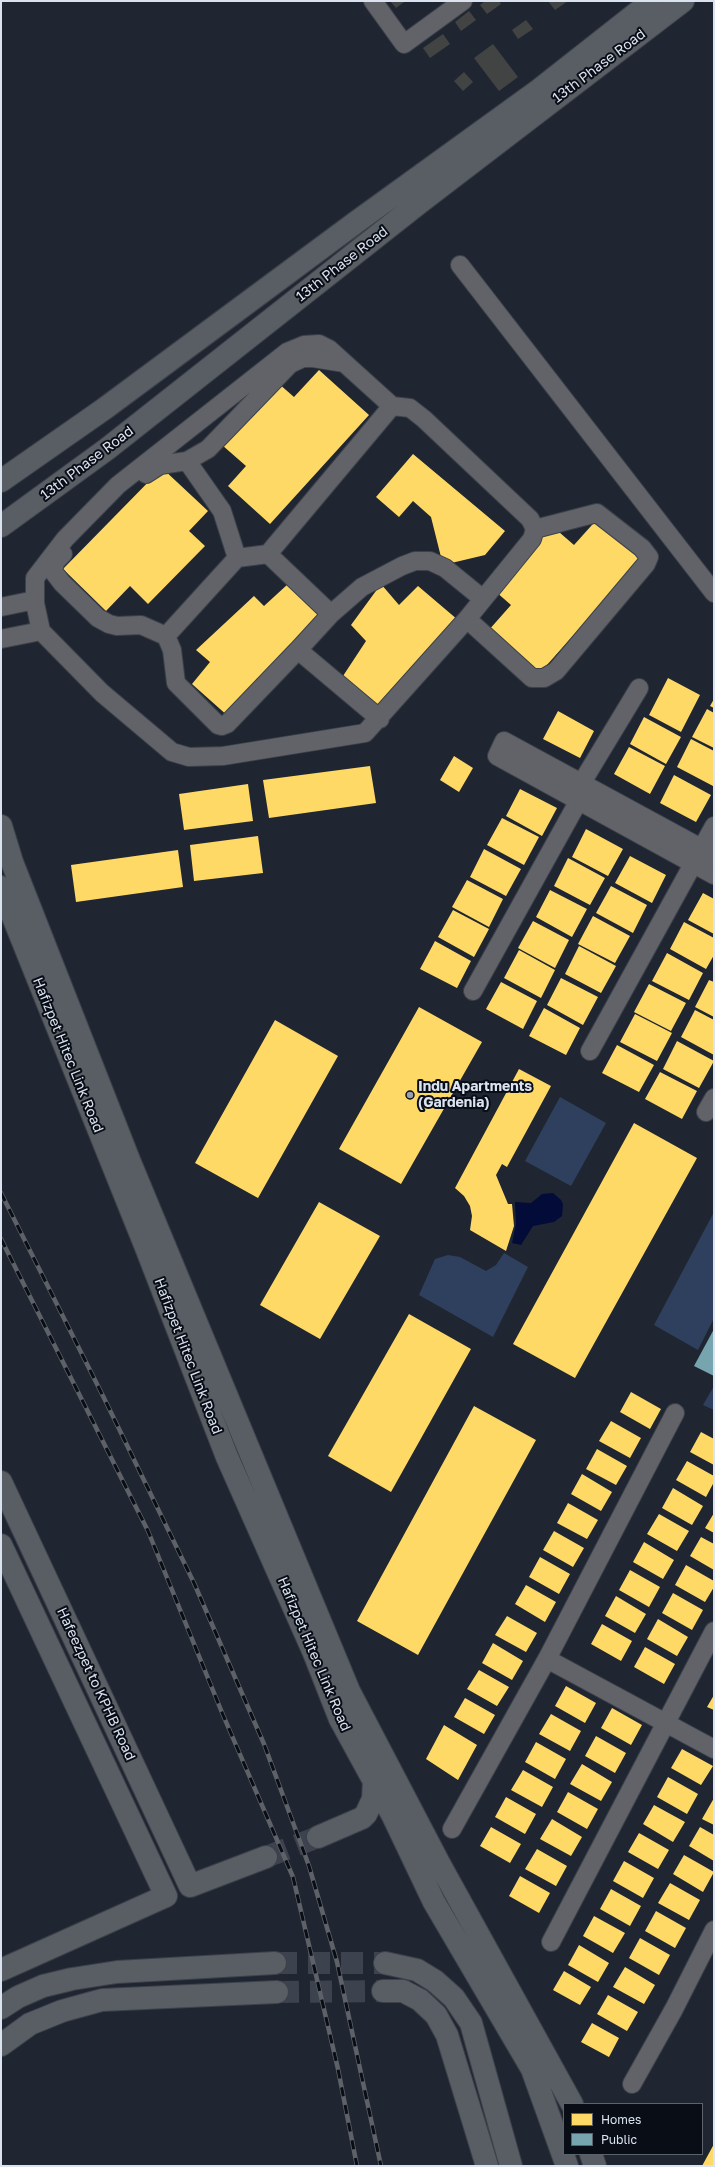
<!DOCTYPE html>
<html>
<head>
<meta charset="utf-8">
<style>
	body { margin:0 }
	#map { position:relative; width:715px; height:2167px; overflow:hidden; background:#202631; font-family:"Golos Text",sans-serif }
	canvas { display:block }
	.frame { position:absolute; inset:0; border:2px solid #dbe3f0; pointer-events:none }
	.legend { position:absolute; left:563px; top:2103px; width:140px; height:52px; box-sizing:border-box; background:#090e16; border:1px solid #5d636d; margin:0; padding:5px 7px; list-style:none; font-size:12px; color:#dbe3f0 }
	.legend li { display:flex; align-items:center; gap:8px; height:20px }
	.legend b { width:20px; border:1px solid #5d636d }
</style>
</head>
<body>
<div id="map">
<canvas width="715" height="2167"></canvas>
<div class="frame"></div>
<ul class="legend">
<li><b style="height:11px;background:#ffd966"></b>Homes</li>
<li><b style="height:11px;background:#76a5af"></b>Public</li>
</ul>
</div>
<script>
const c = document.querySelector('canvas').getContext('2d');
c.lineJoin = 'round';
function fill(path, color) {
  c.fillStyle = color;
  c.fill(path, 'evenodd');
}
function shape(rows) {
  const path = new Path2D();
  for (const r of rows) {
    path.moveTo(r[0], r[1]);
    for (let i = 2; i < r.length; i += 2) path.lineTo(r[i], r[i + 1]);
  }
  return path;
}
function stroke(path, color, width, dash) {
  c.strokeStyle = color;
  c.lineWidth = width;
  c.lineCap = dash ? 'butt' : 'round';
  c.setLineDash(dash || []);
  c.stroke(path);
}
function drawText(font, color, halo, rows, align = 'center') {
  c.font = font + ' "Golos Text",sans-serif';
  c.lineWidth = 4;
  c.setLineDash([]);
  c.textBaseline = 'middle';
  c.strokeStyle = halo;
  c.fillStyle = color;
  for (const [text, x, y, turn = 0] of rows) {
    c.save();
    c.translate(x, y);
    c.rotate((+turn || 0) * Math.PI / 180);
    c.textAlign = isNaN(turn) ? turn : align;
    if (halo) c.strokeText(text, 0, 0);
    c.fillText(text, 0, 0);
    c.restore();
  }
}
const green = shape([
	[560,1097,606,1123,571,1186,525,1161],
	[714,1212,714,1318,698,1350,654,1325],
	[504,1253,528,1267,493,1337,419,1295,435,1259,448,1255,460,1257,486,1271,496,1265],
	[714,1386,714,1410,703,1405]
]);
const water = shape([
	[553,1193,561,1200,563,1204,562,1216,554,1222,533,1226,521,1245,512,1243,516,1224,515,1202,531,1203,542,1194]
]);
const homes = shape([
	[319,370,369,415,270,524,228,486,246,466,222,445,278,383,294,397],
	[413,454,505,531,485,555,443,565,431,517,413,501,399,517,376,497],
	[162,468,208,511,189,531,205,546,148,604,130,586,106,611,63,569],
	[600,516,644,556,538,675,488,631,511,605,495,591,552,526,574,545],
	[288,584,321,616,229,717,192,684,210,662,196,650,254,596,264,606],
	[381,584,399,605,418,586,458,620,377,714,343,676,366,641,351,625],
	[668,678,700,695,681,732,649,715],
	[714,699,714,708,710,706],
	[707,709,714,713,714,748,692,737],
	[558,711,594,731,580,758,543,739],
	[644,717,681,737,666,764,630,744],
	[691,739,714,751,713,786,677,767],
	[629,747,665,766,650,794,614,774],
	[454,756,473,768,459,792,440,780],
	[370,766,376,803,269,818,263,780],
	[674,775,711,795,696,822,660,803],
	[248,784,253,821,184,830,179,794],
	[520,789,557,808,542,836,506,816],
	[502,818,539,837,524,865,487,845],
	[586,829,623,849,608,876,572,857],
	[258,836,263,873,194,881,190,845],
	[484,849,521,869,506,896,470,877],
	[178,850,183,887,76,902,71,865],
	[630,856,666,875,652,903,615,883],
	[568,858,605,878,590,905,554,886],
	[467,880,503,899,489,927,452,907],
	[611,886,647,905,633,933,596,913],
	[550,890,587,909,572,937,536,917],
	[703,893,714,899,714,934,688,920],
	[453,910,489,929,474,957,438,937],
	[593,916,630,936,615,963,578,944],
	[533,921,569,940,555,968,518,948],
	[684,922,714,938,714,955,706,969,670,949],
	[435,941,471,961,457,988,420,969],
	[579,946,616,966,601,993,565,974],
	[519,950,555,970,541,998,504,978],
	[667,953,703,973,689,1000,652,981],
	[561,978,598,997,583,1025,547,1005],
	[709,980,714,982,714,1017,695,1007],
	[501,982,537,1001,523,1029,486,1009],
	[649,984,686,1003,671,1031,634,1012],
	[419,1007,482,1042,401,1184,339,1149],
	[544,1008,580,1028,566,1055,529,1036],
	[695,1010,714,1020,714,1055,681,1037],
	[635,1014,672,1033,657,1061,620,1042],
	[275,1020,338,1056,258,1198,195,1163],
	[677,1041,714,1061,699,1088,663,1069],
	[617,1045,654,1065,639,1092,602,1073],
	[519,1069,551,1086,507,1167,502,1164,496,1175,508,1204,512,1204,514,1226,506,1251,470,1230,472,1216,470,1206,464,1196,455,1188],
	[660,1072,697,1091,682,1119,645,1099],
	[634,1123,697,1158,575,1378,513,1344],
	[319,1202,380,1236,320,1339,260,1305],
	[409,1314,471,1349,391,1492,328,1456],
	[631,1392,661,1409,650,1429,620,1412],
	[474,1406,536,1440,418,1655,357,1621],
	[611,1421,641,1438,630,1458,599,1441],
	[701,1432,714,1439,714,1465,690,1452],
	[597,1449,627,1466,616,1485,586,1469],
	[687,1461,714,1476,714,1482,706,1497,676,1480],
	[582,1474,612,1492,601,1511,571,1494],
	[673,1488,703,1506,692,1525,662,1508],
	[568,1503,598,1520,587,1539,557,1523],
	[714,1513,714,1533,705,1528],
	[659,1514,689,1531,677,1551,647,1534],
	[554,1531,584,1548,573,1567,543,1550],
	[701,1537,714,1544,714,1570,690,1556],
	[644,1542,674,1560,663,1579,633,1562],
	[540,1557,570,1574,559,1594,529,1577],
	[686,1565,714,1581,714,1587,705,1602,675,1585],
	[630,1570,660,1587,649,1607,619,1590],
	[526,1585,556,1602,545,1622,515,1604],
	[673,1593,703,1610,692,1630,662,1613],
	[616,1596,646,1614,635,1633,605,1616],
	[507,1616,537,1633,526,1652,495,1635],
	[658,1619,688,1637,677,1656,647,1639],
	[602,1624,632,1641,621,1661,591,1644],
	[493,1643,523,1661,512,1680,482,1663],
	[645,1647,675,1664,664,1684,634,1667],
	[479,1670,509,1687,497,1706,467,1689],
	[566,1686,596,1703,585,1723,555,1706],
	[714,1695,714,1710,707,1707],
	[465,1698,495,1715,484,1734,454,1717],
	[612,1708,642,1725,631,1745,601,1728],
	[551,1714,581,1731,570,1751,539,1734],
	[444,1725,477,1745,458,1780,426,1759],
	[596,1736,626,1753,615,1773,585,1756],
	[536,1742,566,1759,555,1779,525,1762],
	[682,1749,713,1766,701,1785,671,1768],
	[582,1764,612,1782,601,1801,570,1784],
	[523,1770,553,1787,542,1807,511,1790],
	[668,1777,698,1794,687,1814,657,1797],
	[568,1792,598,1809,587,1829,557,1812],
	[506,1797,536,1814,525,1834,495,1817],
	[714,1798,714,1825,702,1819],
	[654,1805,685,1822,673,1842,643,1824],
	[552,1819,582,1837,571,1856,540,1839],
	[491,1827,521,1844,510,1863,480,1846],
	[700,1827,714,1835,714,1861,689,1846],
	[639,1833,669,1850,658,1869,628,1852],
	[537,1849,567,1866,556,1886,525,1869],
	[684,1855,714,1872,703,1892,673,1874],
	[624,1861,654,1878,643,1898,613,1881],
	[520,1876,550,1893,539,1913,509,1896],
	[670,1883,700,1900,689,1920,658,1903],
	[611,1889,641,1906,630,1926,600,1909],
	[656,1911,686,1928,675,1948,645,1931],
	[594,1916,625,1933,613,1953,583,1936],
	[640,1938,670,1955,659,1975,629,1958],
	[579,1945,609,1963,598,1982,568,1965],
	[625,1967,655,1985,644,2004,613,1987],
	[564,1971,591,1987,580,2005,553,1990],
	[608,1995,638,2012,627,2031,597,2014],
	[592,2023,619,2038,609,2057,581,2042],
	[714,2144,714,2166,702,2166]
]);
const public = shape([
	[714,1329,714,1376,694,1366]
]);
const building = shape([
	[390,1,403,1,404,2,396,8],
	[485,1,499,1,501,4,487,14,480,5],
	[548,1,568,1,555,10],
	[469,11,476,20,461,31,455,22],
	[526,20,533,29,518,39,512,30],
	[443,34,450,44,430,58,423,48],
	[493,44,518,77,499,91,474,58],
	[464,72,473,82,463,91,454,81]
]);
const secondaryTunnel = shape([
	[266,1857,318,1837],
	[275,1963,385,1963],
	[277,1992,383,1991]
]);
const street = shape([
	[373,1,404,44,463,1],
	[460,265,714,593],
	[319,344,329,349,392,406,410,408,424,419,530,519,535,529,532,539,467,619,365,733,223,756,189,757,172,752,102,693,41,631,35,603,35,578,65,539,118,485,287,352,304,345,319,344],
	[187,461,222,511,237,558],
	[146,474,160,465,187,461,208,449,290,364,303,358,313,358,344,363],
	[63,554,56,561,52,570,62,583,98,618,109,624,117,626,141,625,166,636,172,650,176,683,218,725,222,726,227,724,298,650],
	[268,554,331,614,298,650,380,719],
	[1,607,35,600],
	[331,614,362,587,402,566,415,561,430,561,445,568,483,599],
	[467,619,532,678,544,678,556,671,646,564,649,557,642,548,597,513,535,529],
	[166,636,237,558,268,554,392,406],
	[1,639,41,631],
	[581,784,639,688],
	[714,855,504,741,497,756,714,875],
	[473,991,578,802],
	[590,1051,714,826],
	[706,1112,714,1098],
	[547,1659,714,1749],
	[452,1829,547,1659,675,1413],
	[551,1942,714,1631],
	[632,2084,674,2009,714,1930]
]);
const secondary = shape([
	[1,481,104,409,355,223,539,90,652,1],
	[1,526,107,449,419,203,683,1],
	[1,826,12,862,129,1160,349,1691,440,1865,572,2104],
	[1,887,147,1250,227,1457,314,1653,340,1719,393,1816,434,1902,532,2069,567,2166],
	[1,1482,190,1886,266,1857],
	[1,1545,166,1896,1,1970],
	[318,1837,362,1818,366,1814,373,1799,374,1781],
	[385,1963,417,1970,435,1981,454,1998,471,2023,511,2166],
	[383,1991,403,1991,420,2000,436,2015,447,2035,487,2166],
	[1,2008,18,1997,43,1986,72,1979,117,1972,275,1963],
	[1,2045,30,2024,62,2011,102,2000,277,1992],
	[591,2154,595,2166]
]);
const rail = shape([
	[1,1193,104,1398,194,1583,264,1744,309,1866,337,1962,381,2166],
	[1,1239,148,1531,223,1715,293,1877,338,2069,357,2166]
]);
const markers = [
	[410,1095,4,"#9aa1ad"]
];
const streetNames = [
	["13th Phase Road",599,66,-37],
	["13th Phase Road",342,264,-38],
	["13th Phase Road",87,463,-37],
	["Hafizpet Hitec Link Road",68,1055,68],
	["Hafizpet Hitec Link Road",188,1356,69],
	["Hafizpet Hitec Link Road",314,1654,67],
	["Hafeezpet to KPHB Road",96,1684,65]
];
const poiNames = [
	["Indu Apartments",418,1087],
	["(Gardenia)",418,1103]
];
fill(green, '#2e405e');
fill(water, '#030b38');
fill(homes, '#ffd966');
fill(public, '#76a5af');
fill(building, '#424443');
stroke(secondaryTunnel, '#3c424e', 22, [22, 11]);
stroke(street, '#3c414a', 20);
stroke(secondary, '#3c414a', 24);
stroke(street, '#616368', 18);
stroke(secondary, '#595d64', 22);
stroke(rail, '#5e6268', 4.5);
stroke(rail, '#090e16', 3, [9]);
for (const [x, y, r, color] of markers) {
  const dot = new Path2D();
  dot.arc(x, y, r, 0, 2 * Math.PI);
  c.fillStyle = color;
  c.fill(dot);
  stroke(dot, '#090e16', 1.5);
}
drawText('14px', '#dbe3f0', '#090e16', streetNames);
drawText('bold 14px', '#dbe3f0', '#090e16', poiNames, 'left');
</script>
</body>
</html>
